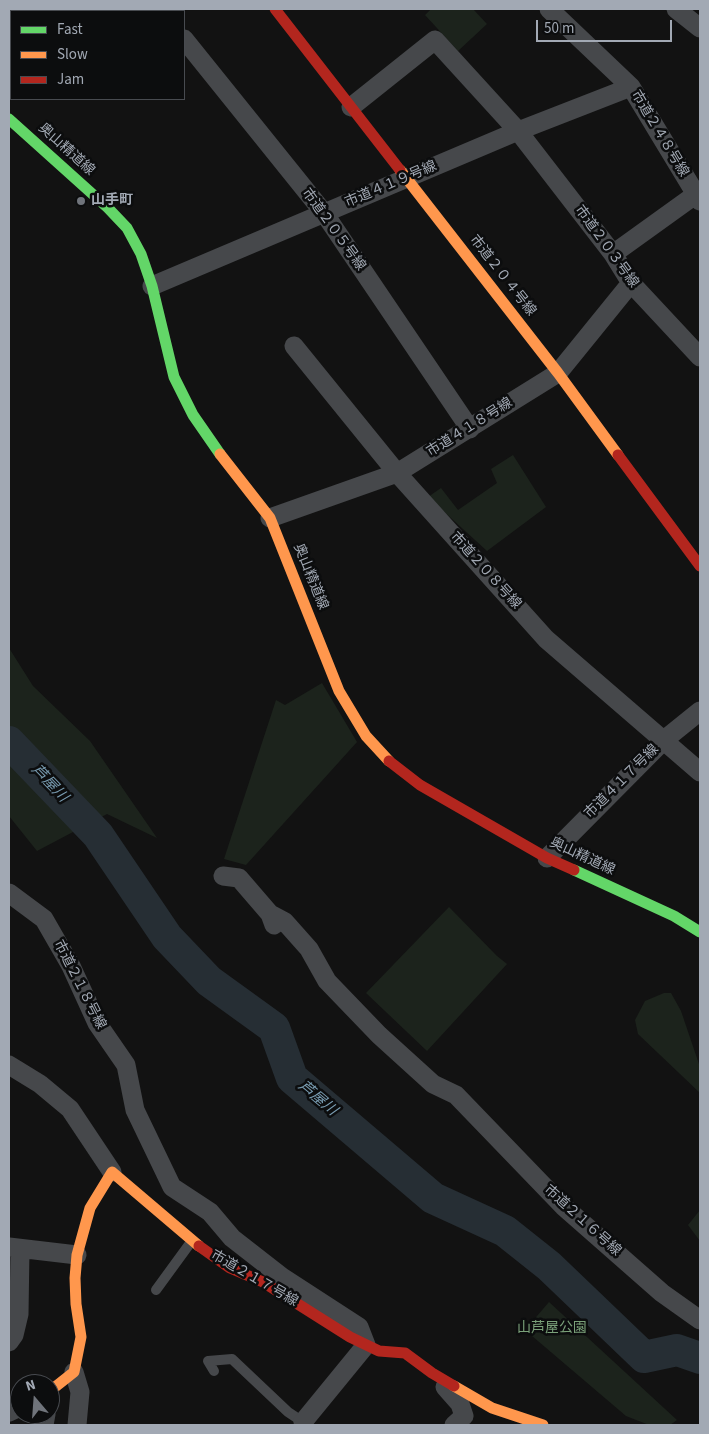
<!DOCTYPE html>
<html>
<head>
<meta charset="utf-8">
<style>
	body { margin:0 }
	#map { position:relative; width:709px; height:1434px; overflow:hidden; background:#121212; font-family:"Source Sans 3",sans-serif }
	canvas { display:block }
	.frame { position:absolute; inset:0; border:10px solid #a2a9b4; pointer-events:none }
	.legend { position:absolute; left:10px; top:10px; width:175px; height:90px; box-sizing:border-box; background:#0c0d0e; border:1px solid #484b50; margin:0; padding:6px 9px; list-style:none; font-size:15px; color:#a2a9b4 }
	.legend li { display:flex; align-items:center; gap:10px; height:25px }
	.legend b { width:25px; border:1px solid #484b50 }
	.north { position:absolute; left:10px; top:1374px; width:50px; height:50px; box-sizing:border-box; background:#0c0d0e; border:1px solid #484b50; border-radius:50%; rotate:342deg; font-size:14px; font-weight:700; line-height:20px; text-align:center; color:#a2a9b4 }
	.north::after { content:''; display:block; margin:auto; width:18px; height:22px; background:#70747b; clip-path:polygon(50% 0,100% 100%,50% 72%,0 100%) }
	.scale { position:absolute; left:536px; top:20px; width:136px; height:22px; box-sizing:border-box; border:2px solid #a2a9b4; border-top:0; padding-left:6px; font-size:15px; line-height:18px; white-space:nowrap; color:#a2a9b4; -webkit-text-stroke:4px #0c0d0e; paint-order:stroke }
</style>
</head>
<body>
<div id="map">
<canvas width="709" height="1434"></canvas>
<div class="frame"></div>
<ul class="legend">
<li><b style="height:6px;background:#63d668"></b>Fast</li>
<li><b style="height:6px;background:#ff974d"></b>Slow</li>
<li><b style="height:6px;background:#b3261e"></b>Jam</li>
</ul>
<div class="north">N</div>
<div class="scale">50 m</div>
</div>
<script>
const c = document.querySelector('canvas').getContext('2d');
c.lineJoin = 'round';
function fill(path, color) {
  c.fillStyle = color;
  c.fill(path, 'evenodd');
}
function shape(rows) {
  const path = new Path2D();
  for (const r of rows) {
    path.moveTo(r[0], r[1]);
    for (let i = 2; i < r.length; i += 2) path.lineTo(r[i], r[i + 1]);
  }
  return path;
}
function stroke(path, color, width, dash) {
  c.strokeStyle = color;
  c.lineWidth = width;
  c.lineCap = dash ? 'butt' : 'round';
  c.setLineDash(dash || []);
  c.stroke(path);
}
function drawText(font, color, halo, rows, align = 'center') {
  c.font = font + ' "Source Sans 3","Noto Sans JP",sans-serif';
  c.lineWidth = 5;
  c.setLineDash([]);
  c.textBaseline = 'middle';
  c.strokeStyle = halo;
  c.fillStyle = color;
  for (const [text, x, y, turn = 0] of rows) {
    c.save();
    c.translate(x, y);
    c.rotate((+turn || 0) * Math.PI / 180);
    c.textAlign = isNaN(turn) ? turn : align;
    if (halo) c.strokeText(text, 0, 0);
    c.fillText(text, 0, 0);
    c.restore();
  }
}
const green = shape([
	[431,9,473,9,487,24,458,51,425,15],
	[513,455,546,507,487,551,428,497,441,488,458,510,497,483,491,469],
	[9,648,33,686,90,741,157,838,107,814,37,851,9,816],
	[322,683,357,742,246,865,224,859,276,700,285,705],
	[449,907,497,956,507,964,427,1051,366,993],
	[664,993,671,993,681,1011,700,1067,700,1093,638,1034,635,1020,645,1001],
	[700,1210,700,1241,688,1225],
	[549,1302,677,1420,670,1425,649,1425,626,1416,525,1330]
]);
const river = shape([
	[9,742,98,835,167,937,209,981,274,1028,292,1078,433,1198,505,1231,549,1266,644,1357,677,1350,700,1358]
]);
const lane = shape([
	[156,1290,191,1242],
	[214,1371,208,1361,232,1359,288,1412,303,1422]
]);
const street = shape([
	[159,9,161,11],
	[549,9,631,87,700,201],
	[676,9,700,28],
	[184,39,324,213,470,429],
	[351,107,435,40,518,131,613,254,631,283,700,357],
	[613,254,695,195],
	[152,286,518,131,631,87],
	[294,346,397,473,546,639,700,772],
	[270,518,397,473,558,373,631,283],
	[547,858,664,740,700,711],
	[223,876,239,878,270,914,274,925],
	[9,893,44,919,71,966,97,1023,126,1065,135,1110,172,1187,210,1212,232,1238,282,1277,359,1327,366,1345,303,1422],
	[270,914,285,922,309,949,327,981,379,1035,433,1084,456,1095,563,1206,662,1293,700,1320],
	[9,1065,40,1084,70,1109,112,1172],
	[9,1247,77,1255],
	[9,1342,14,1335,19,1314,20,1249],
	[74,1372,80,1392,77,1425],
	[445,1387,460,1404,464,1416,454,1425],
	[9,1412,20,1407],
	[44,1425,46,1414]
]);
const fast = shape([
	[9,119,108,208,127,228,141,254,152,286,174,377,193,415,220,454],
	[574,870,674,916,700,932]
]);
const slow = shape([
	[400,170,558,373,618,455],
	[220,454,270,518,339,691,366,736,389,761],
	[454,1386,492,1408,543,1425],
	[50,1391,74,1372,81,1337,76,1304,75,1278,77,1255,90,1208,112,1172,199,1246]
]);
const jam = shape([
	[275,9,400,170],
	[618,455,700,566],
	[389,761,420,785,547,858,574,870],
	[199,1246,230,1268,263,1282,350,1337,379,1351,405,1353,432,1373,454,1386]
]);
const markers = [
	[81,201,5,"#70747b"]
];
const streetNames = [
	["市道２４８号線",659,134,59],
	["奥山精道線",66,150,42],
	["市道４１９号線",391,185,-23],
	["市道２０５号線",333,230,54],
	["市道２０３号線",606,247,54],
	["市道２０４号線",502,276,52],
	["市道４１８号線",470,428,-32],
	["市道２０８号線",485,571,48],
	["奥山精道線",310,577,68],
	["市道４１７号線",622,782,-45],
	["奥山精道線",582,857,25],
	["市道２１８号線",79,985,63],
	["市道２１６号線",582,1221,42],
	["市道２１７号線",254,1279,30]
];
const poiNames = [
	["山手町",91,201]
];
const parkNames = [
	["山芦屋公園",552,1329]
];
const waterNames = [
	["芦屋川",49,784,46],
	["芦屋川",317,1099,40]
];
fill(green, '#1c231c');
stroke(river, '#262e34', 32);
stroke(lane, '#46484b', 10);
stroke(street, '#46484b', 19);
stroke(fast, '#63d668', 11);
stroke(slow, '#ff974d', 11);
stroke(jam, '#b3261e', 11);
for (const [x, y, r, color] of markers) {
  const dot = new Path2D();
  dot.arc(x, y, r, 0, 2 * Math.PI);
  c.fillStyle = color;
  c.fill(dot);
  stroke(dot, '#0c0d0e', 2);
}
drawText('14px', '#a2a9b4', '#0c0d0e', streetNames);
drawText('bold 14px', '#a2a9b4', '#0c0d0e', poiNames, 'left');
drawText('14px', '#7aa079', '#0c0d0e', parkNames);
drawText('italic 15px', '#789bb0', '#0c0d0e', waterNames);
</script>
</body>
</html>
